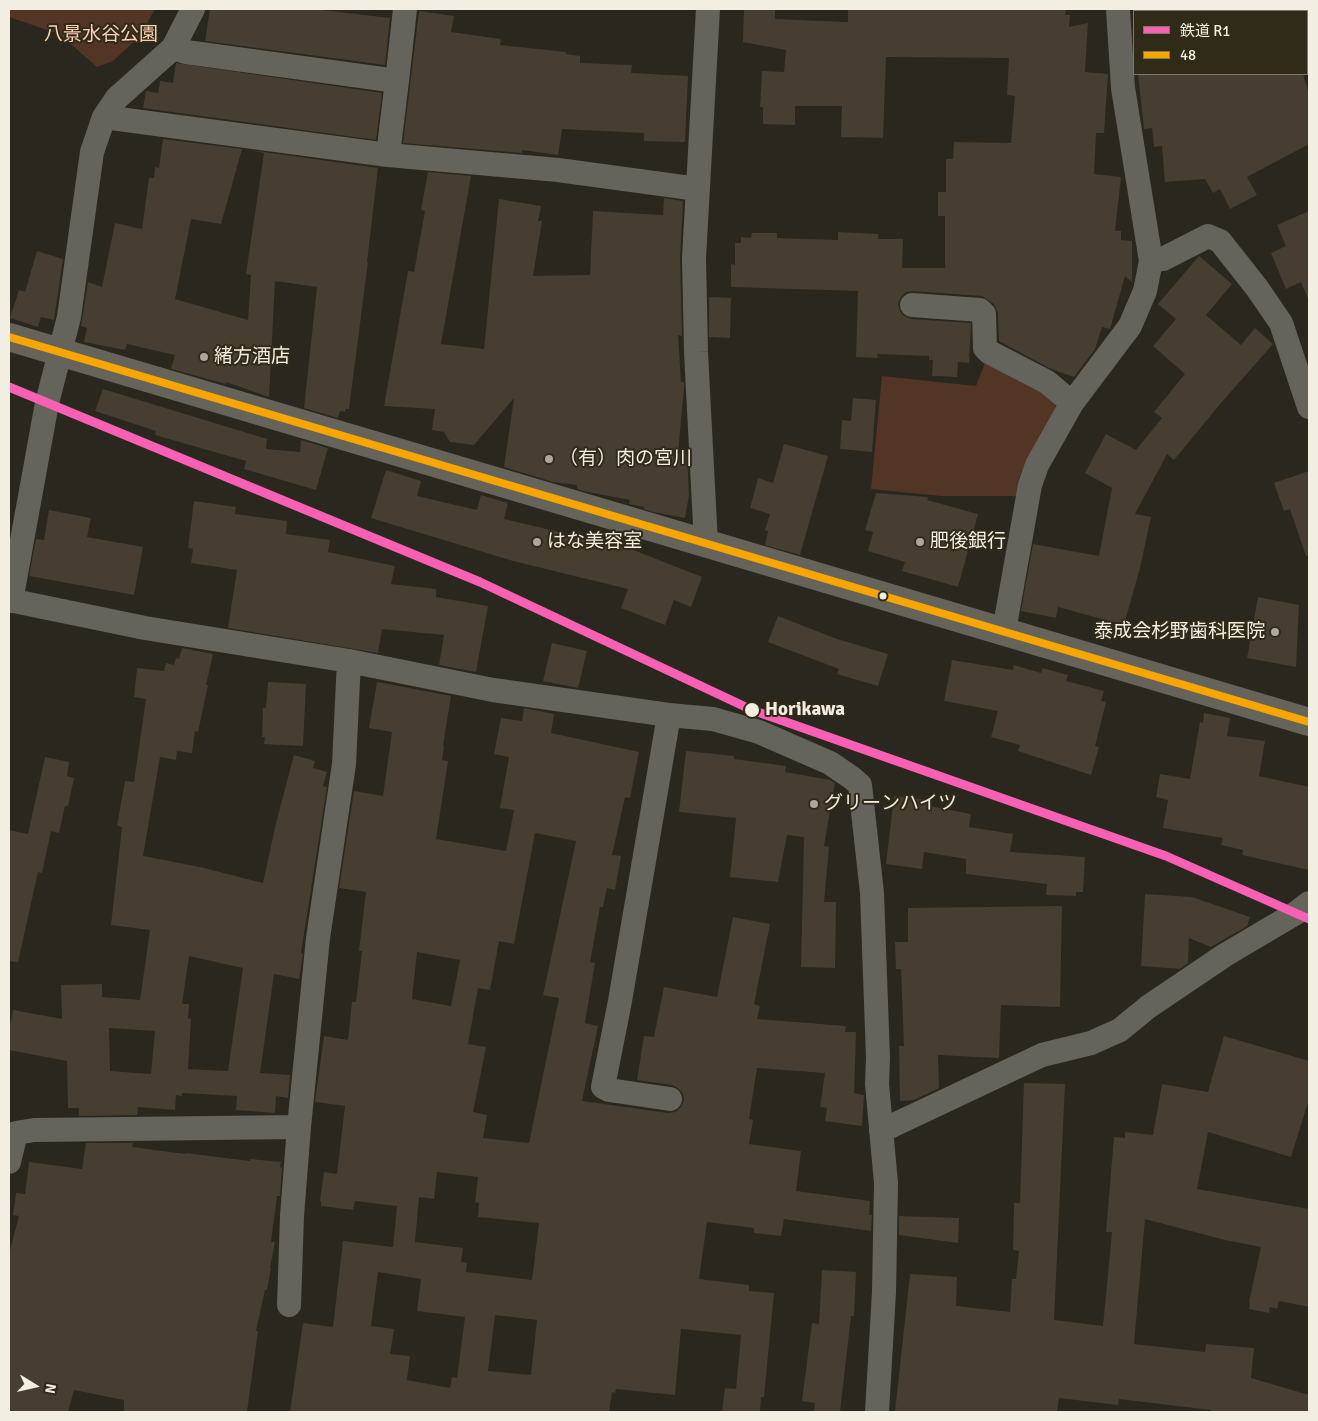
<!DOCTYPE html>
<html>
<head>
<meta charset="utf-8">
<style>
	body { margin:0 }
	#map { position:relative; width:1318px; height:1421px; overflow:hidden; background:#2a271e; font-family:Signika,"Noto Sans JP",sans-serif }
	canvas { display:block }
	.frame { position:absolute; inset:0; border:10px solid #f2eee2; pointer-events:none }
	.legend { position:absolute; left:1133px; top:10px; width:175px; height:65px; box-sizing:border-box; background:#302a18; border:1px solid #7e7869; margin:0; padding:6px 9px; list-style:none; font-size:15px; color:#f2eee2 }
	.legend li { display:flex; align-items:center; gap:10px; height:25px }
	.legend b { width:25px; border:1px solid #7e7869 }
	.north { position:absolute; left:10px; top:1361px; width:50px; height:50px; -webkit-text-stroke:4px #302a18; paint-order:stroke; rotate:100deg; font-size:14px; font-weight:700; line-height:20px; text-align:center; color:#f2eee2 }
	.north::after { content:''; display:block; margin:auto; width:18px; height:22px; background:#f2eee2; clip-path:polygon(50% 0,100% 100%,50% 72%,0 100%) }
</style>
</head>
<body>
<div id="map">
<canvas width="1318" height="1421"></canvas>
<div class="frame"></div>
<ul class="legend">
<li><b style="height:6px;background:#f860b3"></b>鉄道 R1</li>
<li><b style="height:6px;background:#f7a600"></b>48</li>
</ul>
<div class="north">N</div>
</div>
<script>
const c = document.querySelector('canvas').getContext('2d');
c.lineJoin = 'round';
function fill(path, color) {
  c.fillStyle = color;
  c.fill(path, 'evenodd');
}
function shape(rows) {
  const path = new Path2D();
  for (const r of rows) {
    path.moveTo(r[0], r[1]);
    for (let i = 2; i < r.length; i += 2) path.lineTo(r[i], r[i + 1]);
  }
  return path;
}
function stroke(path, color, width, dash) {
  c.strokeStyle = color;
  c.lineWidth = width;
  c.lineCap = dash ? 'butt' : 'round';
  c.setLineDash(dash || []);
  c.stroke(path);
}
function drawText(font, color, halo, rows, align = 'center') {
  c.font = font + ' Signika,"Noto Sans JP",sans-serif';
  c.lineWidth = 4;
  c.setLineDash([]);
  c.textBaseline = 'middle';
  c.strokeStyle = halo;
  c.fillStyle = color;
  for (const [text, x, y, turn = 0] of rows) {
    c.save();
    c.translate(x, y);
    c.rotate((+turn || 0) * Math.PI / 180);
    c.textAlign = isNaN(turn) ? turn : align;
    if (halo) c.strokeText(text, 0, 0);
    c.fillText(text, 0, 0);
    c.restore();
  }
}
const green = shape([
	[9,9,155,9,140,36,113,61,97,67,59,34,9,17],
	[985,363,1053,398,1057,411,1029,456,1019,478,1017,496,941,496,871,489,882,376,976,386]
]);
const building = shape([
	[210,9,313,9,390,18,385,65,205,41],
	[744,9,775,9,775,19,848,22,848,9,1066,9,1065,15,1070,15,1069,27,1088,23,1085,72,1108,74,1104,133,1096,133,1094,174,1121,177,1115,231,1121,231,1121,240,1132,241,1132,282,1125,276,1110,329,1102,327,1095,349,1074,377,1051,369,999,341,998,313,994,304,982,296,913,291,906,292,901,297,898,304,900,311,904,316,911,319,971,323,969,363,958,362,957,377,932,376,933,360,929,360,929,356,877,354,878,358,856,357,858,291,731,287,731,264,735,265,735,243,741,243,741,237,751,238,752,233,777,233,777,238,838,240,838,232,878,234,878,239,903,239,902,268,945,268,945,216,938,216,938,192,946,192,946,159,953,159,954,142,1011,143,1015,96,1007,95,1009,58,886,57,883,138,841,137,842,106,795,106,795,125,763,124,763,107,760,107,762,71,784,72,786,50,743,42],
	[419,11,454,16,451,32,501,39,500,45,566,52,566,54,580,56,580,63,632,65,631,73,688,76,685,142,644,141,644,133,562,129,558,155,522,150,522,153,403,143],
	[176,63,382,93,376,140,143,108,146,91,158,93,160,81,173,83],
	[1138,74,1303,74,1309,94,1309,144,1247,177,1257,195,1230,209,1220,189,1213,193,1205,179,1165,182,1162,146,1154,147,1152,128,1144,129],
	[163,139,242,149,221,224,191,219,175,299,248,320,251,275,246,274,264,153,250,150,378,168,367,262,368,262,349,409,346,409,345,412,340,411,338,418,304,408,317,287,275,281,269,397,226,382,226,384,171,369,175,355,127,344,125,350,84,342,87,328,81,326,88,282,102,287,115,223,142,229,149,178,154,178,155,167,159,168],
	[428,172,471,176,441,344,484,349,499,199,541,206,538,221,542,221,533,276,590,275,593,211,663,215,664,198,683,201,680,258,682,336,678,335,681,382,684,382,684,389,678,453,687,455,689,495,685,518,653,512,644,509,644,507,629,504,630,500,583,491,577,489,577,485,553,482,504,467,514,398,474,445,450,442,444,432,432,430,435,409,384,406,408,271,414,272,425,211,421,210],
	[1309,211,1309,301,1301,282,1286,289,1271,253,1286,246,1277,225],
	[37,251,63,259,54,320,41,317,38,327,10,318,19,290,25,292],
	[1199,256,1232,284,1206,315,1241,345,1255,328,1273,344,1221,403,1174,460,1167,454,1135,514,1151,517,1140,568,1124,625,1058,607,1056,618,1021,611,1033,544,1099,556,1112,488,1085,473,1106,434,1136,450,1162,418,1154,412,1185,374,1153,346,1176,319,1158,304],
	[709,297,731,298,730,338,709,337],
	[103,389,267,439,266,449,300,452,301,440,328,448,316,490,244,469,246,461,155,435,156,431,95,411],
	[853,398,876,400,872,452,840,449,842,420,851,421],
	[784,444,828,456,800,555,765,545,768,531,765,530,770,514,750,508,758,478,773,483],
	[386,470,421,481,417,496,477,510,481,495,508,503,504,519,631,549,702,577,691,607,674,600,665,625,621,608,628,589,513,561,371,518],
	[1309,471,1309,555,1306,556,1290,509,1284,511,1274,483],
	[876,493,928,497,927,500,978,514,958,587,902,571,905,562,868,551,873,532,865,530],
	[194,501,236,507,235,514,287,521,286,534,330,540,328,552,395,566,391,584,436,589,436,597,488,606,476,672,439,665,444,635,382,629,378,653,228,628,237,570,191,563,193,549,188,548],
	[49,510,91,518,87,537,143,547,134,595,29,576,36,539,44,540],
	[1258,597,1299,605,1296,667,1247,658],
	[778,616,837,639,888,654,878,686,837,674,839,669,768,642],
	[552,643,587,651,578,688,543,681],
	[182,648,213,654,206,685,208,685,198,732,195,731,192,753,177,751,176,760,160,757,143,856,200,867,263,883,276,823,294,755,315,761,313,768,327,772,323,786,327,787,301,953,303,954,299,979,274,974,260,1073,290,1075,288,1098,276,1096,275,1113,236,1110,237,1096,182,1093,182,1096,176,1095,175,1110,138,1107,137,1115,79,1116,79,1108,68,1108,67,1061,9,1050,9,1032,13,1010,62,1019,61,985,102,984,102,997,140,1000,150,930,111,925,122,827,117,826,125,781,134,782,146,699,134,697,137,668,164,671,166,663,174,665,176,658,179,659],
	[189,956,243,968,228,1071,188,1069,191,1018,188,1019,189,1004,182,1004],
	[109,1028,155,1031,151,1074,110,1071],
	[952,660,1013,670,1014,665,1041,673,1042,668,1068,675,1066,681,1104,691,1101,701,1106,702,1095,746,1099,747,1091,775,1018,751,1020,745,991,737,998,711,944,701],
	[268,682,306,684,303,746,264,744,265,737,262,737,263,708,266,708],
	[377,682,451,696,443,746,444,747,442,760,448,761,436,839,506,851,514,810,500,808,509,757,494,754,501,718,522,721,524,708,554,714,551,733,639,752,630,798,625,797,612,855,621,856,615,890,607,888,603,907,600,907,590,962,595,963,585,1023,598,1026,582,1101,668,1113,675,1112,680,1108,684,1101,683,1094,678,1088,672,1085,637,1080,644,1036,654,1037,664,987,717,997,733,917,770,924,754,1004,760,1006,757,1019,846,1026,845,1032,856,1032,854,1093,864,1095,862,1126,825,1121,827,1108,820,1107,825,1073,757,1068,749,1119,753,1120,749,1144,801,1151,796,1191,870,1201,869,1215,872,1215,871,1231,784,1219,781,1236,754,1233,754,1228,707,1222,699,1279,749,1285,749,1291,774,1293,764,1397,761,1397,760,1412,722,1412,725,1388,736,1389,741,1335,681,1329,675,1395,616,1389,615,1393,612,1392,609,1412,290,1412,303,1323,333,1327,343,1241,393,1247,397,1206,355,1201,353,1210,321,1206,321,1201,320,1201,324,1172,337,1174,345,1106,315,1102,324,1036,348,1040,352,1002,356,1002,362,951,359,951,366,892,339,888,354,791,383,796,392,732,369,728],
	[535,833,576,841,543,995,559,998,529,1143,483,1138,487,1115,473,1112,486,1047,468,1044,478,988,490,990,499,941,514,944],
	[417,952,460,960,451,1006,412,999],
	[437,1172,478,1177,475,1202,479,1203,478,1217,539,1223,532,1280,466,1272,467,1263,461,1262,463,1248,415,1242,419,1197,434,1199],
	[378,1272,421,1279,417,1311,465,1317,457,1378,452,1377,450,1388,407,1380,410,1356,390,1354,394,1329,371,1326],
	[495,1315,537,1320,531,1375,488,1371],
	[1204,713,1230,718,1227,736,1265,741,1259,776,1309,787,1309,870,1242,855,1243,850,1221,845,1223,838,1163,828,1168,800,1156,797,1160,774,1190,779,1200,722,1203,723],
	[686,751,734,756,734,759,786,766,785,772,830,780,835,783,824,846,829,847,824,902,836,902,835,968,801,967,804,837,787,835,778,882,730,877,736,818,679,812],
	[45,757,69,762,67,776,74,778,68,806,65,806,59,833,51,831,42,873,38,872,18,962,9,961,9,830,28,834],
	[894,796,930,800,929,806,971,814,969,827,1013,834,1010,852,1085,857,1083,892,1076,892,1076,896,1046,895,1047,884,966,874,966,859,924,852,922,869,886,864],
	[1145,894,1192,897,1250,917,1247,926,1211,947,1189,938,1188,963,1180,969,1141,966],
	[1062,906,1060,1007,1001,1005,999,1058,938,1055,939,1088,914,1100,900,1101,899,1046,904,1046,901,969,896,969,895,942,908,942,908,908],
	[1224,1036,1309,1061,1309,1099,1291,1157,1208,1132,1197,1189,1309,1209,1309,1307,1279,1301,1277,1309,1270,1307,1269,1313,1249,1309,1250,1303,1249,1302,1261,1247,1225,1240,1145,1219,1134,1344,1205,1352,1206,1344,1254,1348,1251,1378,1309,1395,1309,1412,1211,1412,1211,1410,1119,1399,1118,1405,1059,1398,1057,1412,895,1412,910,1274,957,1277,956,1306,1010,1312,1012,1279,1016,1279,1019,1251,1013,1250,1014,1203,1020,1203,1024,1083,1065,1084,1054,1320,1103,1326,1112,1232,1106,1232,1114,1137,1125,1138,1125,1132,1153,1135,1162,1084,1208,1092],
	[86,1143,133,1143,132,1147,185,1154,185,1153,250,1161,250,1159,281,1162,280,1167,282,1168,280,1196,277,1196,271,1242,275,1242,270,1268,271,1268,267,1290,265,1290,256,1331,258,1331,247,1412,124,1412,124,1400,74,1390,68,1412,9,1412,9,1254,19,1216,13,1215,16,1193,25,1194,29,1162,82,1169],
	[899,1216,959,1218,958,1243,899,1235],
	[822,1270,856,1272,854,1316,851,1316,840,1412,814,1412,815,1403,802,1401,812,1323,819,1324]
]);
const minor = shape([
	[173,48,186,52,397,81,388,155],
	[397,81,405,9],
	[104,117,388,155,558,170,698,189],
	[1151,261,1163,259,1208,236,1220,241,1257,288,1281,323,1309,407],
	[912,305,980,310,984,314,985,348,989,352,1047,382,1072,403],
	[706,544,696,352,694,258,708,9],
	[9,600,145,628,349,661,493,690,669,715,713,719,759,732,830,763,852,778,860,785,872,893,878,1058,877,1084,886,1183,884,1292,877,1412],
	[11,601,47,403,69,317,92,152,104,117,117,98,173,48,193,9],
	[1004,631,1030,485,1037,465,1072,403,1130,326,1145,291,1151,261,1123,88,1118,9],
	[669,715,620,1001,603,1087,609,1090,670,1099],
	[881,1131,1042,1055,1091,1043,1120,1030,1148,1007,1225,955,1296,913,1309,903],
	[9,1162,16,1133,34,1130,299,1127],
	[289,1305,292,1216,299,1127,318,938,344,764,349,661]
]);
const primary = shape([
	[9,337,1309,722]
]);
const bus1 = shape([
	[9,337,1309,722]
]);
const rail1 = shape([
	[9,387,480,582,752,710,1166,856,1309,919]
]);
const markers = [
	[204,357,5,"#aca89d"],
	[549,459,5,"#aca89d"],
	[537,542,5,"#aca89d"],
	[920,542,5,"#aca89d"],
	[883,596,4.5,"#f2eee2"],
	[1275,632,5,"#aca89d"],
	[752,710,8,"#f2eee2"],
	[814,804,5,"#aca89d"]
];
const parkNames = [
	["八景水谷公園",101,35]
];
const poiNames = [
	["緒方酒店",214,357],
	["（有）肉の宮川",559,459],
	["はな美容室",547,542],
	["肥後銀行",930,542],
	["泰成会杉野歯科医院",1265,632,"right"],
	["グリーンハイツ",824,804]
];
const stopNames = [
	["Horikawa",765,710]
];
fill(green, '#523524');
fill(building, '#453e31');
stroke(minor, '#64645c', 24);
stroke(primary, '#66645a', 28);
stroke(bus1, '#f7a600', 8);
stroke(rail1, '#f860b3', 9);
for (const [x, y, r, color] of markers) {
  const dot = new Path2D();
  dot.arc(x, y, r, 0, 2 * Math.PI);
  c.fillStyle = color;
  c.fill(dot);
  stroke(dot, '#302a18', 2);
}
drawText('19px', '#fccfb6', '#302a18', parkNames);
drawText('19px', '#f2eee2', '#302a18', poiNames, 'left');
drawText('bold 19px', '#f2eee2', '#302a18', stopNames, 'left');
</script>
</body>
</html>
